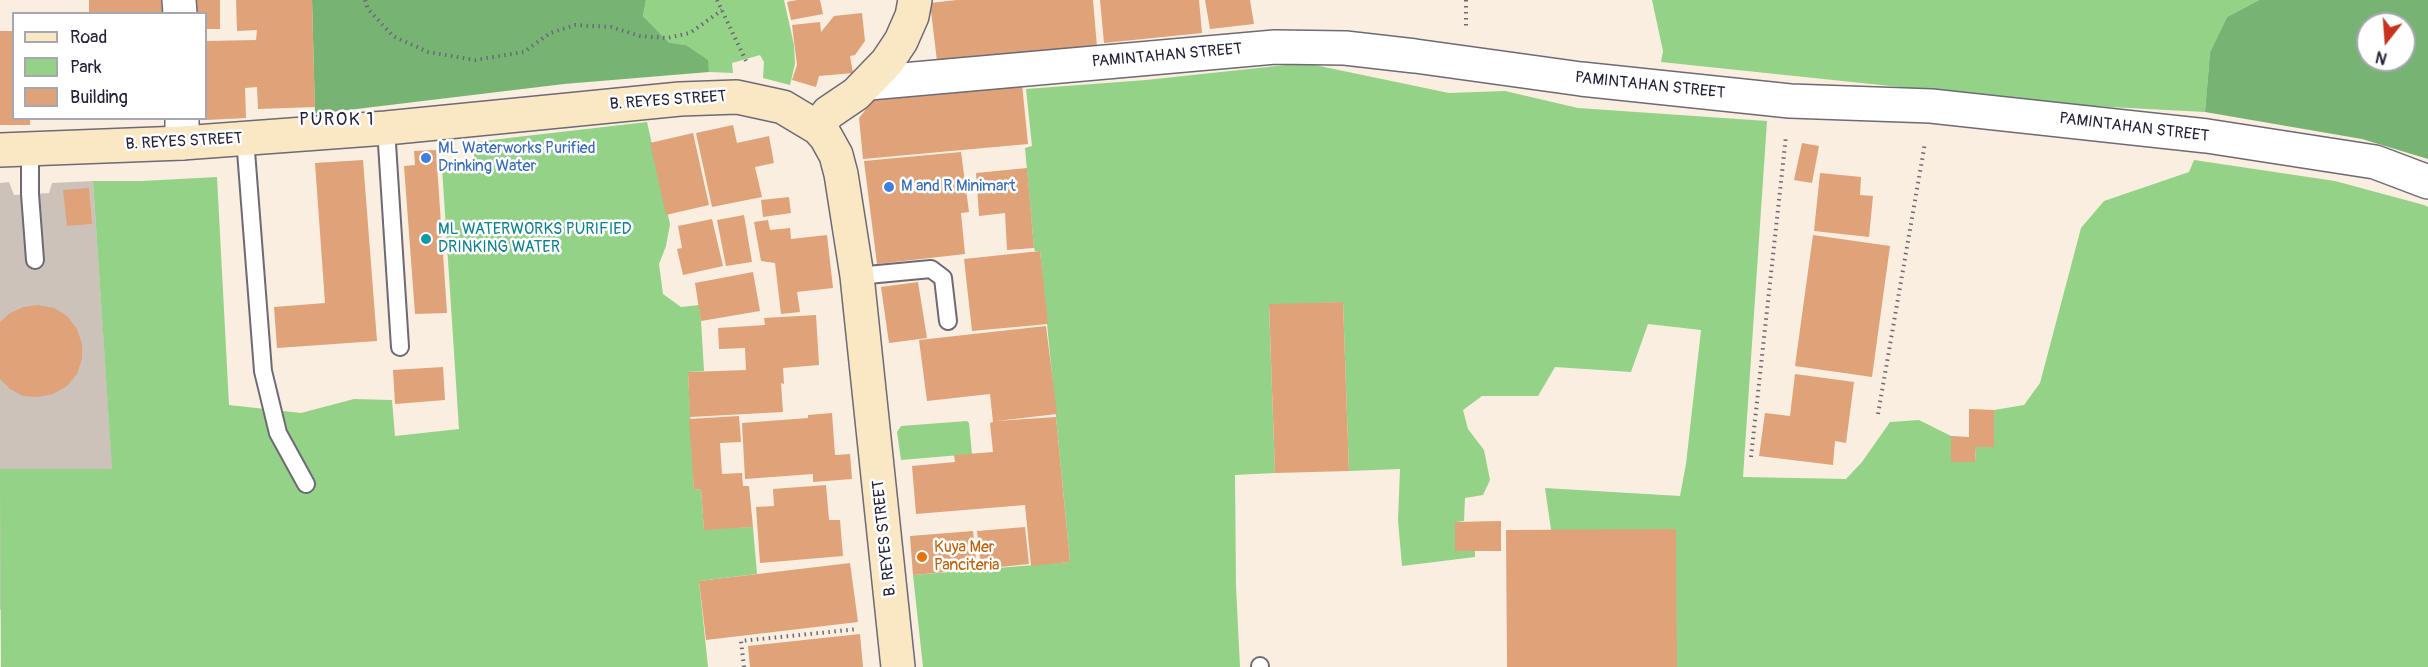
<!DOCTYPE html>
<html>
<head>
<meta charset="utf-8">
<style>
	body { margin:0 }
	#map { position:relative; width:2428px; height:667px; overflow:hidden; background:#faeee0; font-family:Pangolin,sans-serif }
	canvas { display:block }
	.legend { position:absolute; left:12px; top:12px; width:195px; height:108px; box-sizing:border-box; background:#fff; border:2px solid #a7a7b1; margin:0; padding:8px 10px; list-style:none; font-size:18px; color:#22223b }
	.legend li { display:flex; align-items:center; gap:12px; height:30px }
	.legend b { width:30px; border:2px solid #a7a7b1 }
	.north { position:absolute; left:2356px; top:12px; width:60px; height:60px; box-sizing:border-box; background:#fff; border:2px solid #a7a7b1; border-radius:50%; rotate:197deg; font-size:16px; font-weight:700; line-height:24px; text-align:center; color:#22223b }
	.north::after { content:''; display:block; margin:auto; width:21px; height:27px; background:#c8321e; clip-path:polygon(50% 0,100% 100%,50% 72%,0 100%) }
</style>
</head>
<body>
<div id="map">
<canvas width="2428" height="667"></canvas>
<ul class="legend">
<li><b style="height:8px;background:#fae7c3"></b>Road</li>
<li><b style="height:16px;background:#94d287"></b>Park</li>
<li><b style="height:16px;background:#dfa279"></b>Building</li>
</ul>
<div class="north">N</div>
</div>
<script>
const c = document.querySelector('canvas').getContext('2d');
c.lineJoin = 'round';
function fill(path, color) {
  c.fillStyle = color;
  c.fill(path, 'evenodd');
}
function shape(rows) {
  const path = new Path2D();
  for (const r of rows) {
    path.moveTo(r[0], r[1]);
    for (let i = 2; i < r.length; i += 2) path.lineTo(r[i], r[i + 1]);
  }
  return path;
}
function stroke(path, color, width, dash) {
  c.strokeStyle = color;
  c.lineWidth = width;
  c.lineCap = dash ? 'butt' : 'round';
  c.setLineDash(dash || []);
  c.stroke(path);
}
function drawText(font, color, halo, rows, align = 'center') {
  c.font = font + ' Pangolin,sans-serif';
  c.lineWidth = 5;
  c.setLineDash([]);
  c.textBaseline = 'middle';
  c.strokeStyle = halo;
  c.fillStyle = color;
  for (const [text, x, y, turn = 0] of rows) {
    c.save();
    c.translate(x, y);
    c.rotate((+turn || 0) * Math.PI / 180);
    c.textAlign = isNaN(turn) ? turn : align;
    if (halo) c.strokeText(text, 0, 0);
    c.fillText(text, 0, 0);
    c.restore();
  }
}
const industrial = shape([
	[93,181,121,596,0,610,0,183,9,182,14,195,49,193,52,183]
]);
const green = shape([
	[646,0,784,0,794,45,795,64,790,85,763,78,764,62,760,55,732,63,733,73,709,72,707,60,686,45,669,44,643,16],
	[1652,0,2259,0,2227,17,2210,52,2205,112,2072,105,1661,62,1663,51],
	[1305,63,1449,93,1505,91,1578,108,1767,121,1743,477,1846,479,1862,462,1890,422,1919,420,1951,436,1951,462,1975,462,1976,447,1994,447,1994,410,2024,405,2040,383,2081,228,2104,201,2189,172,2194,160,2335,181,2424,205,2428,207,2428,667,1677,667,1551,530,1545,488,1680,496,1686,464,1701,330,1648,324,1631,372,1555,367,1538,396,1482,396,1463,410,1468,429,1484,450,1490,480,1483,495,1465,498,1464,521,1456,522,1475,551,1475,557,1402,566,1398,520,1400,469,1349,471,1343,302,1269,305,1275,473,1235,475,1236,586,1240,667,923,667,913,575,1070,562,1040,251,1035,251,1034,248,1025,148,1032,146,1026,89,1146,80],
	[647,122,670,224,666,246,659,264,663,294,681,307,699,305,701,321,704,371,688,372,694,490,701,489,704,529,753,527,757,574,699,581,708,667,1,667,0,469,112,469,93,181,142,181,217,177,229,405,301,413,354,399,392,400,395,436,459,429,442,168,474,165,474,142],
	[967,421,969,423,972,454,901,460,897,432,901,426]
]);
const forest = shape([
	[312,0,646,0,643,16,669,43,686,45,708,60,709,72,564,84,315,114],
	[2259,0,2428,0,2428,159,2362,139,2205,112,2210,52,2227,17],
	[2368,24,2404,24,2404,60,2368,60]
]);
const building = shape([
	[89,0,169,0,169,14,89,14],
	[194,0,220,0,220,29,206,29,206,14,194,14],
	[236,0,312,0,315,107,258,109,257,87,245,88,246,118,206,120,206,41,256,40,257,30,237,31],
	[797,0,820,0,823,14,791,20,787,2],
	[957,0,1093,0,1097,47,937,61,930,3],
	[1100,0,1199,0,1202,33,1104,43],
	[1205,0,1250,0,1254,24,1210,29],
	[862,13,865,41,855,55,850,56,853,73,819,76,816,87,792,80,797,65,792,25,820,22,821,32,834,16],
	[0,31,14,31,14,118,30,118,30,125,0,125],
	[1022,84,1028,144,863,159,859,118,875,98],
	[733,125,737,143,769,136,774,163,755,167,762,197,712,207,696,133],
	[693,133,709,205,666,215,650,143],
	[1802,143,1819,146,1812,183,1794,180],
	[436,150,447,313,415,314,404,166,415,165,414,151],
	[961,152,969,212,961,213,965,254,877,264,864,161],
	[363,160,377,341,277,348,274,307,325,303,315,163],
	[1027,168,1034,248,1007,250,1005,213,979,216,976,173],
	[1820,173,1861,177,1860,195,1873,196,1869,237,1814,231],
	[89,188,92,224,67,226,63,190],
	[789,197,791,213,763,217,761,200],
	[744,215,752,262,726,266,717,220],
	[712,219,723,266,683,275,677,249,682,248,678,226],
	[768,220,770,230,790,228,791,239,827,235,833,288,797,292,800,312,781,314,775,263,761,261,754,222],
	[1813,235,1890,246,1872,377,1795,366],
	[1040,251,1048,324,972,331,964,259],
	[753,272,760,311,701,321,695,283],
	[918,282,927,338,889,343,881,287],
	[1343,302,1349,471,1275,473,1269,304],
	[38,305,54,308,67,316,77,329,82,344,82,359,77,374,67,386,53,394,38,397,23,396,10,389,0,379,0,322,10,313,24,307],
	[816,315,819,365,783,368,784,384,781,383,783,412,690,417,688,372,746,370,745,348,719,349,718,328,765,325,764,318],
	[1046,326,1057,414,996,421,1056,417,1070,562,1031,566,1025,505,916,514,912,466,955,462,954,455,993,452,990,423,993,422,990,394,927,401,919,340],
	[443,367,445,400,395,404,393,370],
	[1795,374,1854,382,1846,443,1835,441,1833,465,1759,456,1765,413,1790,416],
	[1969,409,1994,410,1994,447,1976,447,1975,462,1951,462,1951,436,1969,437],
	[832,413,835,455,850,454,852,479,813,482,813,474,745,479,742,423,808,418,808,415],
	[739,416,741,442,720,443,722,474,742,473,743,486,749,486,753,527,704,530,701,489,694,490,689,419],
	[826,485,829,520,840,520,843,556,760,563,756,507,774,506,773,489],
	[1501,521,1501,551,1455,551,1455,522],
	[1025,527,1029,564,981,569,977,531],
	[1676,529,1677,667,1507,667,1506,530],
	[973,531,977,569,913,575,910,536],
	[850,563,858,622,706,640,699,581],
	[860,634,863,667,750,667,748,646]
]);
const path = shape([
	[365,0,368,9,393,36,428,52,475,60,524,52,550,33,575,25,611,27,640,36,667,38,690,33,722,10],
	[717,0,746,61],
	[1466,0,1466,26],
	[1878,414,1925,143],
	[1751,457,1786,136],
	[744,667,741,641,858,629]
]);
const lane = shape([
	[386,128,400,347],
	[245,138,263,371,278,433,306,484],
	[30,150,30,194,35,260],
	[857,276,931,269,943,278,948,321],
	[1260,666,1260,667]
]);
const street = shape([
	[179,0,180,14],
	[869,83,1275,47,1345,48,1415,56,1581,79,1790,101,1931,106,2207,136,2375,162,2428,182],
	[182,118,182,143]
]);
const secondary = shape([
	[818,128,828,113,856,94,887,62,901,41,912,16,915,0],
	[0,150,182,143,386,128,680,99,737,97,783,107,818,128,826,137,836,155,841,174,857,276,898,667]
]);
const markers = [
	[426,158,6,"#3f7fe0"],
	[889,187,6,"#3f7fe0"],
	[426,239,6,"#0f9aa8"],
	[922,557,6,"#e8710a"]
];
const streetNames = [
	["PAMINTAHAN STREET",1167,56,-5],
	["PAMINTAHAN STREET",1650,86,6],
	["B. REYES STREET",668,101,-4],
	["PAMINTAHAN STREET",2134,128,7],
	["B. REYES STREET",184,142,-3],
	["B. REYES STREET",885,538,-96]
];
const shopNames = [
	["ML Waterworks Purified",438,149],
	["Drinking Water",438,167],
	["M and R Minimart",901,187]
];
const cultureNames = [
	["ML WATERWORKS PURIFIED",438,230],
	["DRINKING WATER",438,248]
];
const foodNames = [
	["Kuya Mer",934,548],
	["Panciteria",934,566]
];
const neighbourhoodNames = [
	["PUROK 1",337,120]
];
fill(industrial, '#cdc2b9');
fill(green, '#94d287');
fill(forest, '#77b474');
fill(building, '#dfa279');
stroke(lane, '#6e6975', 20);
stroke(street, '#6e6975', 36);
stroke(secondary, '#6e6975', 36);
stroke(path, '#6e6975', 4, [1.5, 4.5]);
stroke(lane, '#fff', 16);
stroke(street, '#fff', 33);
stroke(secondary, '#fae7c3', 33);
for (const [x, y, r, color] of markers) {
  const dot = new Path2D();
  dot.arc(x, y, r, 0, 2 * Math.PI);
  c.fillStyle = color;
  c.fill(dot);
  stroke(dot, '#fff', 2);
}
drawText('16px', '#22223b', '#fff', streetNames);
drawText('16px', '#366cbe', '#fff', shopNames, 'left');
drawText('16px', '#0d838f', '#fff', cultureNames, 'left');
drawText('16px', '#c56008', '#fff', foodNames, 'left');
c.letterSpacing = '1.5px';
drawText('18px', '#22223b', '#fff', neighbourhoodNames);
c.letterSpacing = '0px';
</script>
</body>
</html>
